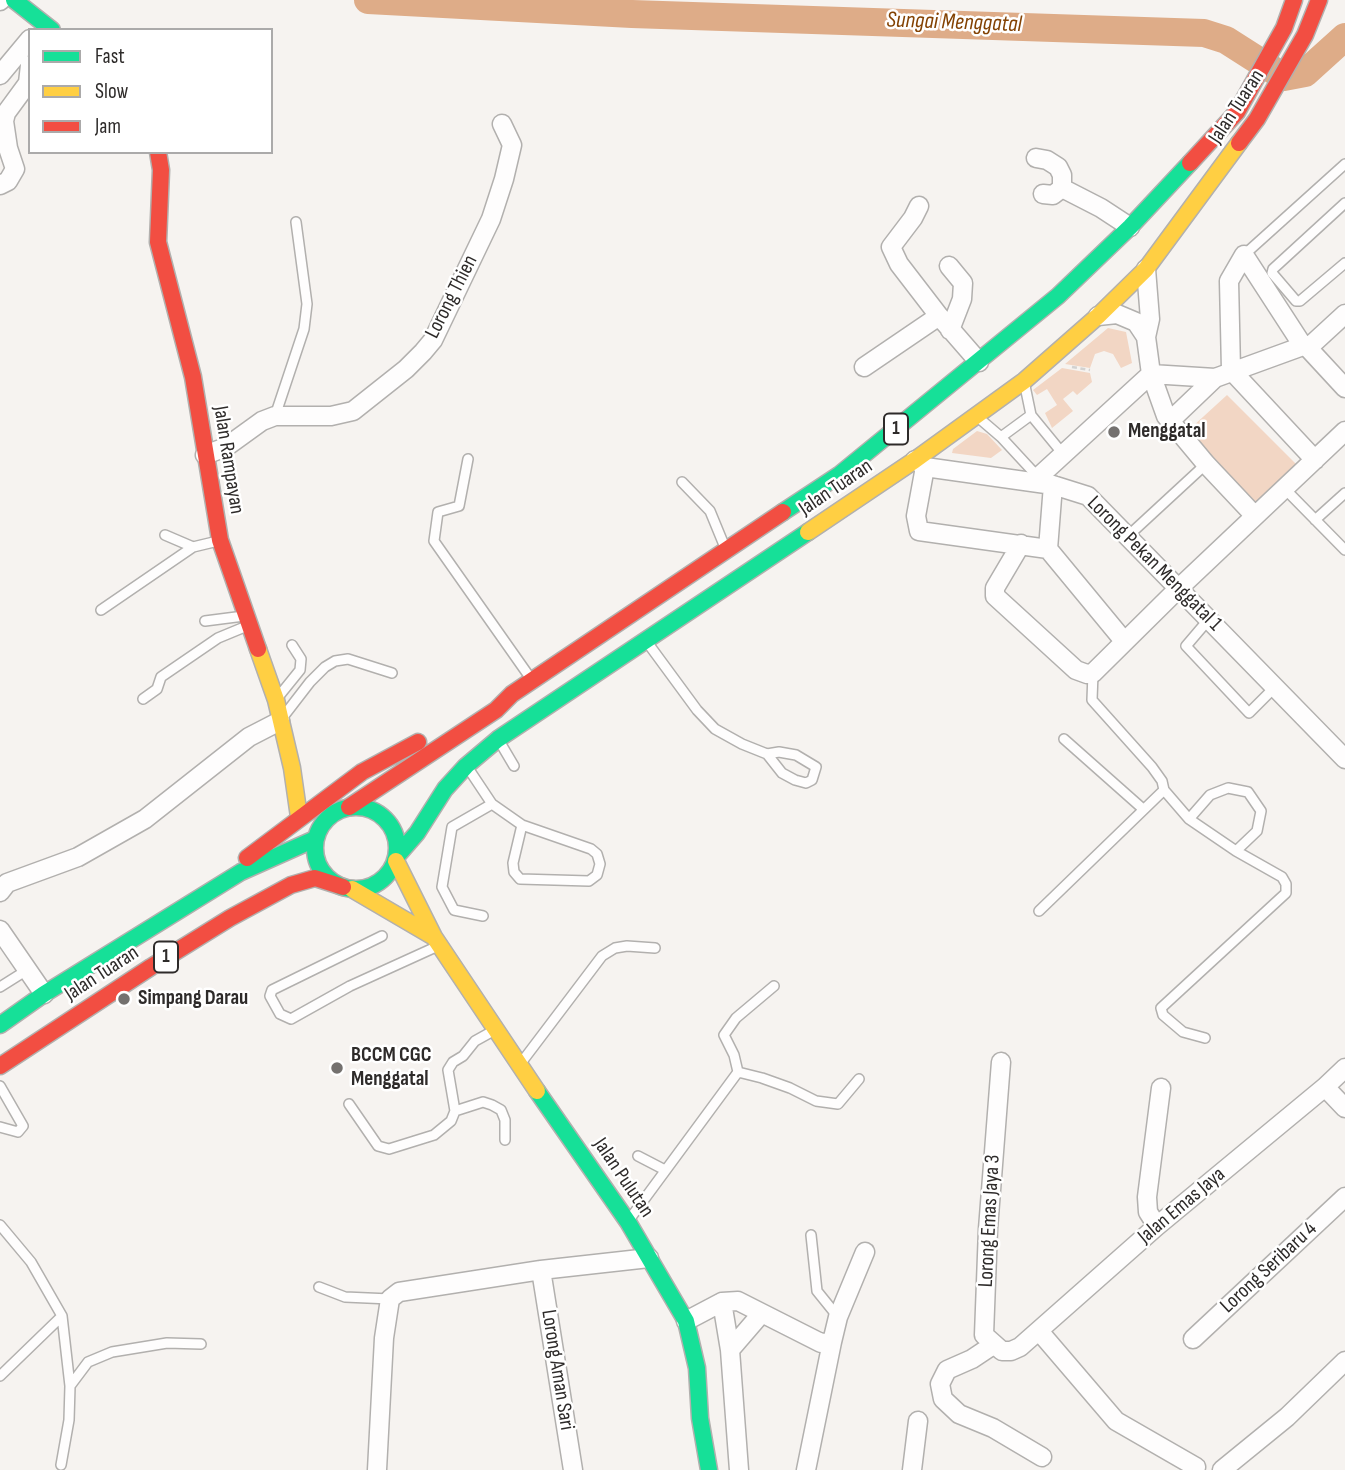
<!DOCTYPE html>
<html>
<head>
<meta charset="utf-8">
<style>
	body { margin:0 }
	#map { position:relative; width:1345px; height:1470px; overflow:hidden; background:#f6f3f0; font-family:"Sofia Sans Condensed",sans-serif }
	canvas { display:block }
	.legend { position:absolute; left:28px; top:28px; width:245px; height:126px; box-sizing:border-box; background:#fff; border:2px solid #abaaaa; margin:0; padding:9px 12px; list-style:none; font-size:21px; color:#2e2b2a }
	.legend li { display:flex; align-items:center; gap:14px; height:35px }
	.legend b { width:35px; border:2px solid #abaaaa }
</style>
</head>
<body>
<div id="map">
<canvas width="1345" height="1470"></canvas>
<ul class="legend">
<li><b style="height:9px;background:#16e098"></b>Fast</li>
<li><b style="height:9px;background:#ffcf43"></b>Slow</li>
<li><b style="height:9px;background:#f24e42"></b>Jam</li>
</ul>
</div>
<script>
const c = document.querySelector('canvas').getContext('2d');
c.lineJoin = 'round';
function fill(path, color) {
  c.fillStyle = color;
  c.fill(path, 'evenodd');
}
function shape(rows) {
  const path = new Path2D();
  for (const r of rows) {
    if (r.length === 3) {
      path.moveTo(r[0] + r[2], r[1]);
      path.arc(r[0], r[1], r[2], 0, 2 * Math.PI);
      continue;
    }
    path.moveTo(r[0], r[1]);
    for (let i = 2; i < r.length; i += 2) path.lineTo(r[i], r[i + 1]);
  }
  return path;
}
function stroke(path, color, width, dash) {
  c.strokeStyle = color;
  c.lineWidth = width;
  c.lineCap = dash ? 'butt' : 'round';
  c.setLineDash(dash || []);
  c.stroke(path);
}
function drawText(font, color, halo, rows, align = 'center') {
  c.font = font + ' "Sofia Sans Condensed",sans-serif';
  c.lineWidth = 5;
  c.setLineDash([]);
  c.textBaseline = 'middle';
  c.strokeStyle = halo;
  c.fillStyle = color;
  for (const [text, x, y, turn = 0] of rows) {
    c.save();
    c.translate(x, y);
    c.rotate((+turn || 0) * Math.PI / 180);
    c.textAlign = isNaN(turn) ? turn : align;
    if (halo) c.strokeText(text, 0, 0);
    c.fillText(text, 0, 0);
    c.restore();
  }
}
const green = shape([
	[1108,328,1126,332,1132,363,1121,368,1113,354,1104,351,1095,354,1090,368,1065,364],
	[1062,368,1090,373,1092,382,1077,395,1073,391,1063,399,1073,411,1052,428,1045,413,1057,405,1047,389,1037,395,1033,390],
	[1227,395,1301,469,1258,503,1251,499,1190,437,1192,427],
	[977,431,987,434,1002,450,991,458,952,453,953,449]
]);
const river = shape([
	[368,0,632,14,1204,33,1226,40,1284,77,1305,73,1345,37]
]);
const path = shape([
	[1072,367,1090,370]
]);
const lane = shape([
	[1345,203,1273,269,1272,273,1296,301,1300,301,1345,263],
	[1244,255,1345,164],
	[1031,415,1063,454],
	[275,416,304,329,307,304,296,222],
	[980,419,1001,437,1031,415,1025,386],
	[1001,437,1038,477],
	[468,459,459,506,438,512,434,541,529,676],
	[682,482,710,511,724,545],
	[1284,488,1345,550],
	[1315,520,1345,493],
	[165,535,193,547],
	[1128,536,1206,464],
	[101,610,193,547,218,541],
	[1209,619,1186,646,1249,713,1276,686],
	[205,621,244,616],
	[647,642,697,710,715,729,742,744,767,754,779,752,796,755,816,767,812,780,806,783,795,780,782,773,767,754],
	[279,696,300,670,301,659,292,645],
	[143,699,157,689,161,677,218,638,247,626],
	[283,717,310,682,325,667,335,661,348,659,392,673],
	[1064,739,1143,809],
	[501,744,514,766],
	[468,768,492,804,522,825,591,849,597,854,600,864,597,875,589,881,520,879,514,872,513,863,522,825],
	[1164,790,1189,819,1236,851,1282,877,1286,884,1286,893,1161,1008,1163,1015,1183,1032,1205,1038],
	[1189,819,1210,795,1228,788,1248,792,1261,811,1257,831,1236,851],
	[1039,911,1164,790,1162,781,1152,767,1092,700,1093,673],
	[483,916,454,910,442,887,452,827,492,804],
	[382,936,272,990,270,996,280,1014,291,1019,350,986,438,946],
	[0,987,27,970],
	[521,1063,602,956,615,948,627,946,655,948],
	[738,1072,762,1078,790,1088,816,1101,838,1104,859,1079],
	[0,1086,23,1126,18,1132,0,1127],
	[349,1104,378,1146,389,1149,434,1135,451,1121,455,1111,448,1070,453,1062,463,1056,475,1041,493,1031],
	[455,1111,483,1102,492,1105,501,1110,505,1120,505,1140],
	[638,1156,665,1170],
	[629,1220,738,1072,734,1055,724,1035,736,1018,774,986],
	[0,1225,31,1262,62,1316,70,1386,69,1420,61,1465],
	[811,1235,817,1291,838,1317],
	[319,1287,345,1297,390,1299],
	[0,1376,62,1316],
	[70,1386,88,1362,112,1352,167,1343,201,1344]
]);
const street = shape([
	[0,1,1,0],
	[0,75,30,39],
	[1036,158,1047,160,1058,167,1062,175,1062,188,1101,208,1130,227],
	[0,185,8,181,15,169,8,148,4,121,6,113,28,83,30,65],
	[1043,194,1053,195,1062,188],
	[919,206,913,218,891,247,899,264,939,316,979,362],
	[949,266,963,283,962,299,950,330],
	[1146,269,1150,319,1146,337,1151,374,1166,416,1206,464,1255,516],
	[1098,316,1117,314,1136,322,1146,337],
	[1308,348,1345,314],
	[864,367,939,316],
	[1170,421,1215,378,1303,346],
	[205,455,226,447,262,421,275,416,331,416,353,411,406,369,423,352,433,340,491,219,504,179,512,145,502,124],
	[915,460,925,467,1053,485,1088,496,1345,759],
	[1315,460,1231,370,1229,281,1244,255,1303,346,1308,348,1345,388],
	[925,467,916,516,919,531,1048,549,1124,641],
	[1033,482,1151,374,1215,378],
	[1021,544,995,588,995,596,1076,670,1087,674,1093,673,1179,588,1345,431],
	[1048,549,1053,485],
	[0,892,7,883,78,857,145,819,249,737,280,721],
	[0,930,44,994],
	[1001,1062,988,1229,984,1335,1002,1351,1011,1351,1020,1347,1157,1226,1325,1087,1345,1068],
	[1325,1087,1345,1108],
	[1157,1226,1148,1212,1147,1197,1161,1088],
	[541,1270,573,1470],
	[722,1302,730,1350],
	[686,1321,722,1302,738,1301,821,1343,832,1342,838,1317,865,1252],
	[1039,1331,1116,1421,1196,1467],
	[1193,1339,1345,1197],
	[993,1345,972,1359,947,1370,940,1384,943,1399,959,1414,993,1428,1042,1457],
	[377,1470,384,1338,390,1299,399,1292,541,1270,649,1258],
	[739,1470,730,1350,761,1314],
	[806,1470,832,1342],
	[912,1470,918,1421],
	[1222,1470,1287,1417,1345,1361]
]);
const fast = shape([
	[14,0,52,30],
	[783,512,839,475,1058,296,1130,227,1190,163],
	[356,848,41],
	[397,856,417,833,445,789,466,766,498,739,808,532],
	[0,1025,44,994,241,872,315,839],
	[537,1091,628,1222,686,1321,697,1368,700,1418,709,1470]
]);
const slow = shape([
	[808,532,915,460,1024,381,1098,316,1146,269,1239,143],
	[258,649,276,700,292,768,299,817],
	[396,861,434,937,537,1091],
	[352,889,434,937]
]);
const jam = shape([
	[1239,143,1257,119,1305,35,1319,0],
	[158,152,161,170,158,242,193,377,220,540,258,649],
	[1190,163,1237,112,1284,28,1294,0],
	[349,807,496,710,512,694,783,512],
	[247,858,362,772,418,742],
	[0,1066,151,967,230,918,291,885,315,878,343,887]
]);
const markers = [
	[1114,432,7,"#74716f"],
	[124,999,7,"#74716f"],
	[337,1068,7,"#74716f"]
];
const shields = [
	[896,429,24],
	[166,957,24]
];
const shieldNames = [
	["1",896,429],
	["1",166,957]
];
const streetNames = [
	["Jalan Tuaran",1237,107,-57],
	["Lorong Thien",452,297,-63],
	["Jalan Rampayan",228,460,81],
	["Jalan Tuaran",836,488,-34],
	["Lorong Pekan Menggatal 1",1154,564,45],
	["Jalan Tuaran",102,974,-33],
	["Jalan Pulutan",623,1178,56],
	["Jalan Emas Jaya",1182,1206,-40],
	["Lorong Emas Jaya 3",990,1221,-87],
	["Lorong Seribaru 4",1269,1268,-43],
	["Lorong Aman Sari",557,1370,81]
];
const poiNames = [
	["Menggatal",1128,432],
	["Simpang Darau",138,999],
	["BCCM CGC",351,1056],
	["Menggatal",351,1080]
];
const waterNames = [
	["Sungai Menggatal",954,23,2]
];
fill(green, '#f2d6c4');
stroke(river, '#deac88', 28);
stroke(lane, '#b2b0ae', 12);
stroke(street, '#b2b0ae', 21);
stroke(fast, '#b2b0ae', 19);
stroke(slow, '#b2b0ae', 19);
stroke(jam, '#b2b0ae', 19);
stroke(path, '#d3d2d1', 2.5, [5, 3.5]);
stroke(lane, '#fefdfd', 9);
stroke(street, '#fefdfd', 18);
stroke(fast, '#16e098', 16);
stroke(slow, '#ffcf43', 16);
stroke(jam, '#f24e42', 16);
for (const [x, y, r, color] of markers) {
  const dot = new Path2D();
  dot.arc(x, y, r, 0, 2 * Math.PI);
  c.fillStyle = color;
  c.fill(dot);
  stroke(dot, '#fff', 2.5);
}
for (const [x, y, w] of shields) {
  const box = new Path2D();
  box.roundRect(x - w / 2, y - 15.5, w, 31, 5);
  c.fillStyle = '#fff';
  c.fill(box);
  stroke(box, '#2e2b2a', 2);
}
drawText('bold 19px', '#2e2b2a', null, shieldNames);
drawText('21px', '#2e2b2a', '#fff', streetNames);
drawText('bold 21px', '#2e2b2a', '#fff', poiNames, 'left');
drawText('italic 23px', '#834203', '#fff', waterNames);
</script>
</body>
</html>
